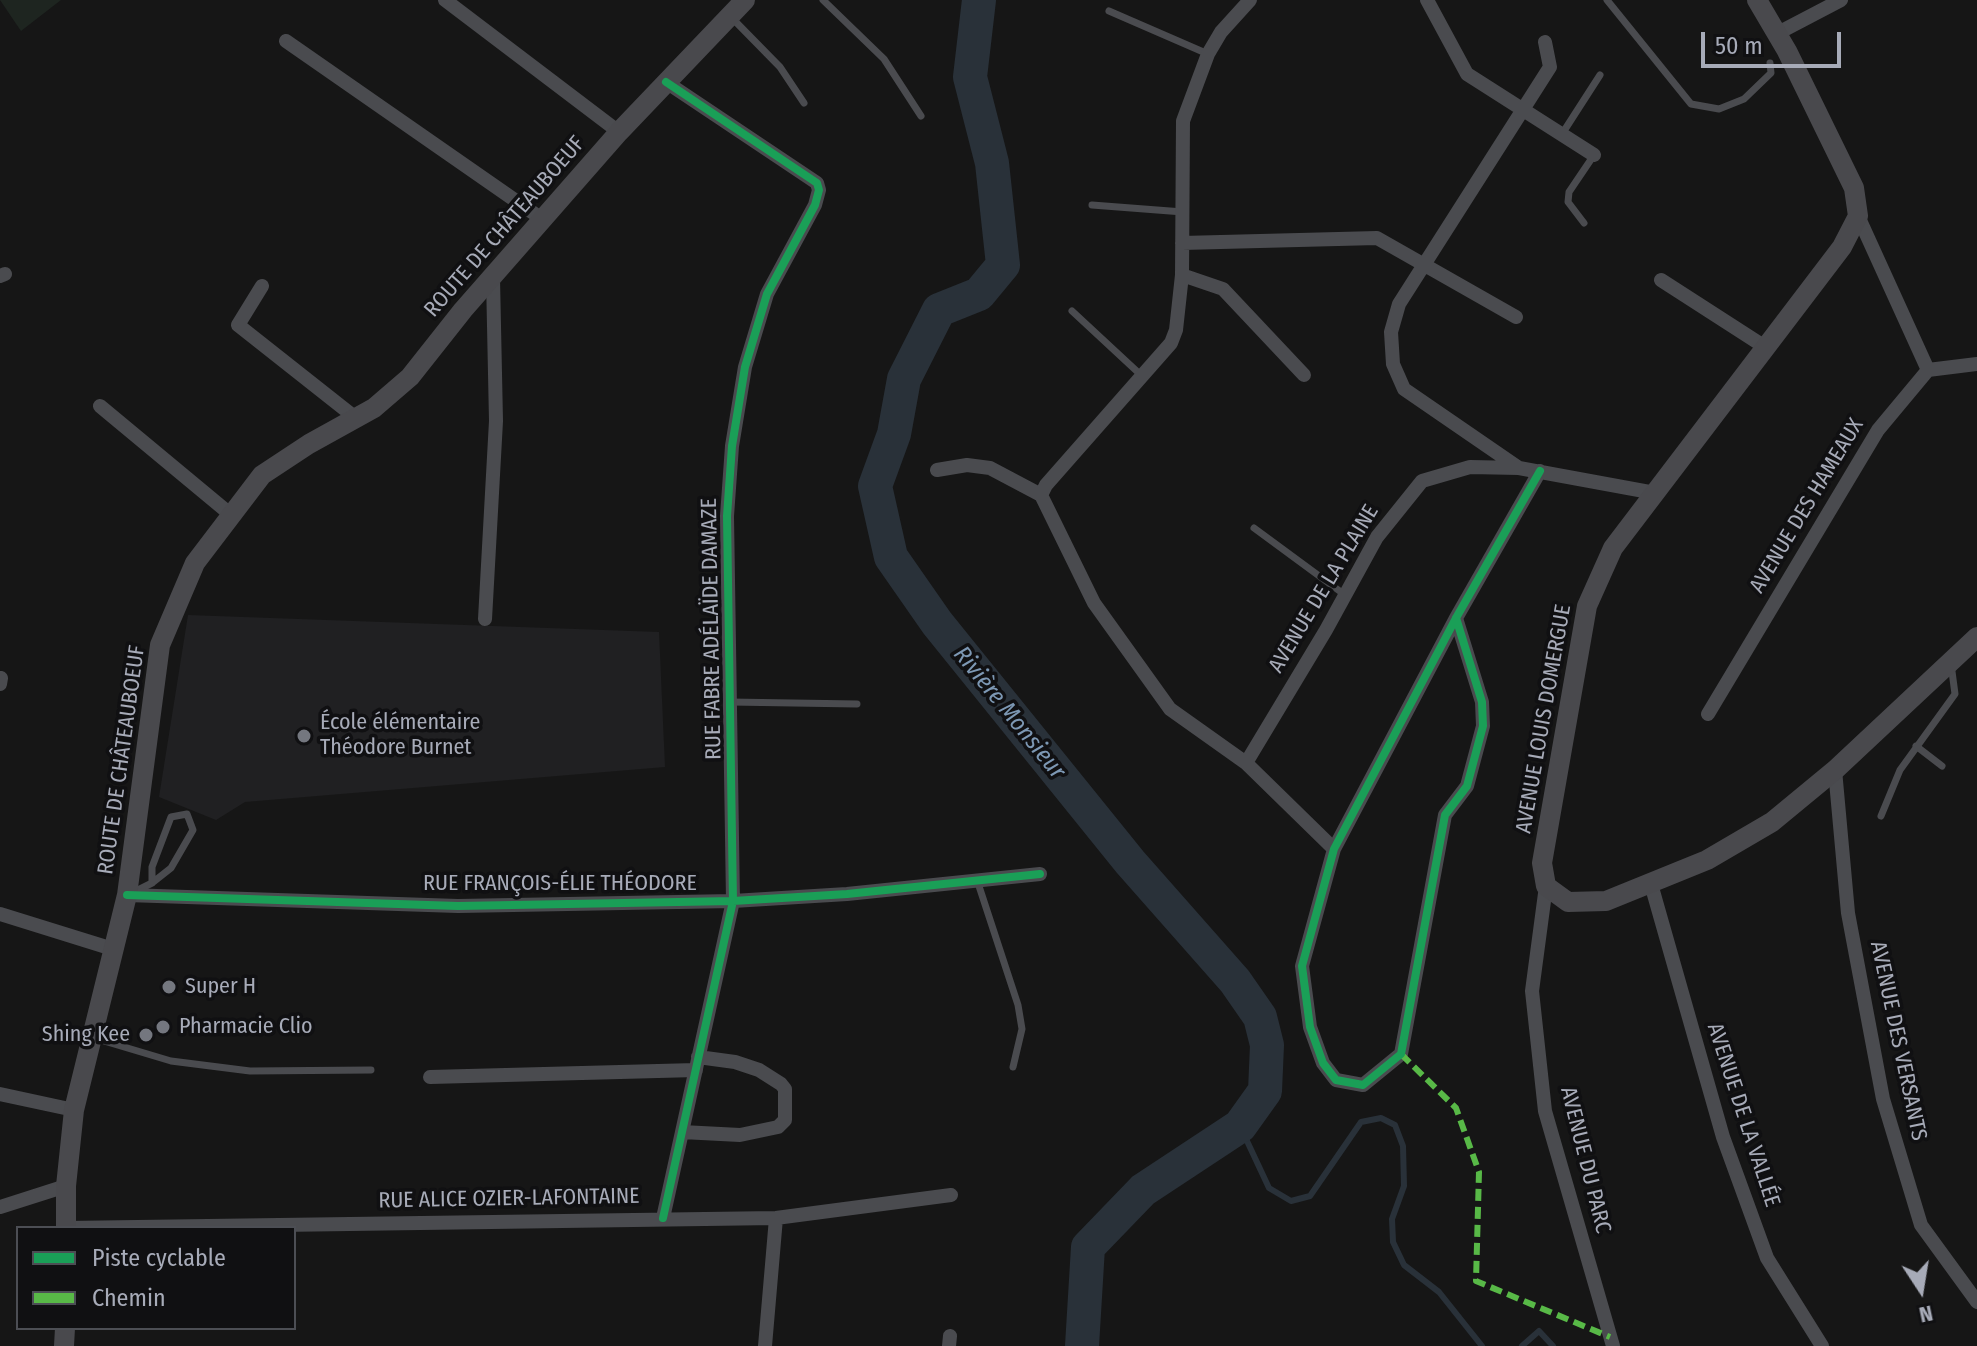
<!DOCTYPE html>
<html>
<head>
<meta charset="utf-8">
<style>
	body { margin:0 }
	#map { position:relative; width:1977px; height:1346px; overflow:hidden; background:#161616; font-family:"Fira Sans Condensed",sans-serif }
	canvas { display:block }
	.legend { position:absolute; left:16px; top:1226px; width:280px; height:104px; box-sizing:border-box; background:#101012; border:2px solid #4c4e54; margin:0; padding:10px 14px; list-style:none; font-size:24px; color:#a7abb8 }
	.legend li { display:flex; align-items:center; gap:16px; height:40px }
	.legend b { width:40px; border:2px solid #4c4e54 }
	.north { position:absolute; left:1881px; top:1250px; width:80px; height:80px; -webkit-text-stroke:6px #101012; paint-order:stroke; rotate:168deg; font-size:22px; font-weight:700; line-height:32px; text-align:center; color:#a7abb8 }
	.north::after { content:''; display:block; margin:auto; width:28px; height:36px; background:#a7abb8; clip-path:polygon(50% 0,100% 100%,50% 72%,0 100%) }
	.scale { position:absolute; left:1701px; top:32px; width:140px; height:36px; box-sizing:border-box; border:4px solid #a7abb8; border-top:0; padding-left:10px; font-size:24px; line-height:28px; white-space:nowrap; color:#a7abb8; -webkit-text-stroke:6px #101012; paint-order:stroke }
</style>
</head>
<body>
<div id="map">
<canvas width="1977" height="1346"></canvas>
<ul class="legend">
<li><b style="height:10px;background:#1a9f57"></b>Piste cyclable</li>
<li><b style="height:10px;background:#58b947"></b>Chemin</li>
</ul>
<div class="north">N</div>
<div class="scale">50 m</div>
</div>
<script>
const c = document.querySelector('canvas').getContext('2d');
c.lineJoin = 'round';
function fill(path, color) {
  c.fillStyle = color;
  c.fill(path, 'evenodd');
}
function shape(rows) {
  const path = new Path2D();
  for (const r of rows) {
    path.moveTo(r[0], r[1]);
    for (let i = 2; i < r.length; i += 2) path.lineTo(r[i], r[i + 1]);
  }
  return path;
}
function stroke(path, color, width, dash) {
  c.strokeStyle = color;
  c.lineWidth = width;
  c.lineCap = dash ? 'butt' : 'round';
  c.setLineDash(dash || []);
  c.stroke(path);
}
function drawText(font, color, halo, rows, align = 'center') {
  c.font = font + ' "Fira Sans Condensed",sans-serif';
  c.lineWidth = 7;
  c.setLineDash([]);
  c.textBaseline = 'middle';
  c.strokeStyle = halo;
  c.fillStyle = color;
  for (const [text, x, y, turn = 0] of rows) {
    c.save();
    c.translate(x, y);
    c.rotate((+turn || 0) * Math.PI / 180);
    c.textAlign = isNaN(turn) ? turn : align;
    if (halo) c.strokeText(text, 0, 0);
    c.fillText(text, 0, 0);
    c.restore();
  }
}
const built = shape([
	[188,615,659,632,665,767,245,802,216,820,159,797]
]);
const green = shape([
	[0,0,61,0,21,31]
]);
const stream = shape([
	[1240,1126,1269,1188,1291,1201,1310,1196,1361,1122,1381,1118,1395,1125,1403,1146,1404,1186,1392,1219,1393,1242,1404,1265,1439,1292,1482,1346],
	[1522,1346,1539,1331,1553,1346]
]);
const river = shape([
	[979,0,970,77,992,163,1003,265,979,294,939,310,904,379,894,434,875,486,891,557,937,623,1130,862,1235,981,1260,1017,1267,1045,1265,1091,1240,1126,1143,1190,1088,1247,1082,1346]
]);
const lane = shape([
	[823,0,884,59,921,116],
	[1607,0,1691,104,1719,109,1744,99,1771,73,1770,63],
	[1109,11,1208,54],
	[731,17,780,67,804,103],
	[1562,134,1600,75],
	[1092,205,1183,212],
	[1584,223,1568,202,1569,192,1594,155],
	[1072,311,1142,376],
	[1254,528,1345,595],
	[730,702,857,704],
	[1916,746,1942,766],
	[1881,816,1900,770,1955,694,1951,664],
	[977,880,1018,1005,1022,1029,1013,1067],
	[134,892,152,883,171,868,193,830,187,814,171,817,152,867,152,883],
	[94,1038,171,1061,250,1071,371,1070]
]);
const street = shape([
	[445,0,619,132],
	[1427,0,1467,74,1594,155],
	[1778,33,1841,0],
	[286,41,542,219],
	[1858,216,1928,370],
	[1182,243,1377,238,1516,317],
	[1182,275,1223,289,1304,375],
	[0,276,5,274],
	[1661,280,1765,347],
	[262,286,238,325,357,419],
	[100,406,230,514],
	[1519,468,1404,389,1393,364,1391,332,1399,304,1550,67,1545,42],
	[937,470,967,465,990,468,1041,495,1094,603,1170,709,1246,763,1334,849],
	[1041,495,1046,485,1171,343,1176,330,1182,275,1183,121,1208,54,1221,32,1250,0],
	[1456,618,1482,702,1483,726,1467,786,1445,815,1401,1054,1363,1085,1336,1080,1323,1063,1310,1027,1302,966,1334,849,1456,618,1540,471],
	[485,619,496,421,493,278],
	[0,684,1,678],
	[1708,714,1878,430,1928,370,1977,364],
	[1246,763,1326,630,1377,537,1422,481,1470,467,1519,468,1655,493],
	[1835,770,1848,913,1883,1099,1921,1225,1977,1302],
	[1651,884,1723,1137,1767,1258,1822,1346],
	[1546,886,1532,991,1545,1111,1613,1346],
	[127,895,458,906,733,901,847,894,1040,874],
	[0,914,116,950],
	[430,1077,696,1070],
	[0,1094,74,1110],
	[682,1132,740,1135,778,1127,785,1120,785,1089,781,1084,759,1070,735,1062,698,1057],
	[0,1207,66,1186],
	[663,1218,733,901,727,516,732,446,745,367,767,294,815,205,819,190,817,183,666,82],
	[66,1228,776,1218,951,1195],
	[765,1346,776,1218],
	[949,1346,950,1336]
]);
const secondary = shape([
	[1757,0,1787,51,1854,188,1858,216,1842,247,1613,548,1587,606,1542,863,1546,886,1568,902,1606,901,1707,860,1772,822,1835,770,1977,637],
	[66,1228,66,1186,74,1110,127,895,160,645,195,563,262,475,309,444,374,408,410,377,463,310,619,132,745,0],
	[64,1346,65,1328]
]);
const quiet = shape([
	[1401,1054,1456,1108,1479,1172,1476,1281,1610,1337]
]);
const cycleway = shape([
	[1456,618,1482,702,1483,726,1467,786,1445,815,1401,1054,1363,1085,1336,1080,1323,1063,1310,1027,1302,966,1334,849,1456,618,1540,471],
	[127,895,458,906,733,901,847,894,1040,874],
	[663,1218,733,901,727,516,732,446,745,367,767,294,815,205,819,190,817,183,666,82]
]);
const markers = [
	[304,736,8,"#74777f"],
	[169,987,8,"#74777f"],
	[163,1027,8,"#74777f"],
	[146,1035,8,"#74777f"]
];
const streetNames = [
	["ROUTE DE CHÂTEAUBOEUF",505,227,-49],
	["AVENUE DES HAMEAUX",1807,506,-59],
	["AVENUE DE LA PLAINE",1324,589,-59],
	["RUE FABRE ADÉLAÏDE DAMAZE",712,629,-91],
	["AVENUE LOUIS DOMERGUE",1544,719,-80],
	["ROUTE DE CHÂTEAUBOEUF",122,760,-82],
	["RUE FRANÇOIS-ÉLIE THÉODORE",560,884],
	["AVENUE DES VERSANTS",1898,1041,78],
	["AVENUE DE LA VALLÉE",1743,1115,72],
	["AVENUE DU PARC",1585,1160,76],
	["RUE ALICE OZIER-LAFONTAINE",509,1199,-1]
];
const poiNames = [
	["École élémentaire",320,723],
	["Théodore Burnet",320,748],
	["Super H",185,987],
	["Pharmacie Clio",179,1027],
	["Shing Kee",130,1035,"right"]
];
const waterNames = [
	["Rivière Monsieur",1009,713,51]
];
fill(built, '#202022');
fill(green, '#1e2520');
stroke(stream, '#293139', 6);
stroke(river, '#293139', 34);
stroke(lane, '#4a4b4f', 7);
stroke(street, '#4a4b4f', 14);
stroke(secondary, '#49494d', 20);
stroke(quiet, '#58b947', 6, [12, 6]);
stroke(cycleway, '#1a9f57', 8);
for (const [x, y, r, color] of markers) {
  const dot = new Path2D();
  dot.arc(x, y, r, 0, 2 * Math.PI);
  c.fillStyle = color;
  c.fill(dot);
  stroke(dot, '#101012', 3);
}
drawText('22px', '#a7abb8', '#101012', streetNames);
drawText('22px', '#a7abb8', '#101012', poiNames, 'left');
drawText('italic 24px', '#7d98b4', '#101012', waterNames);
</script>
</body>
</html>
